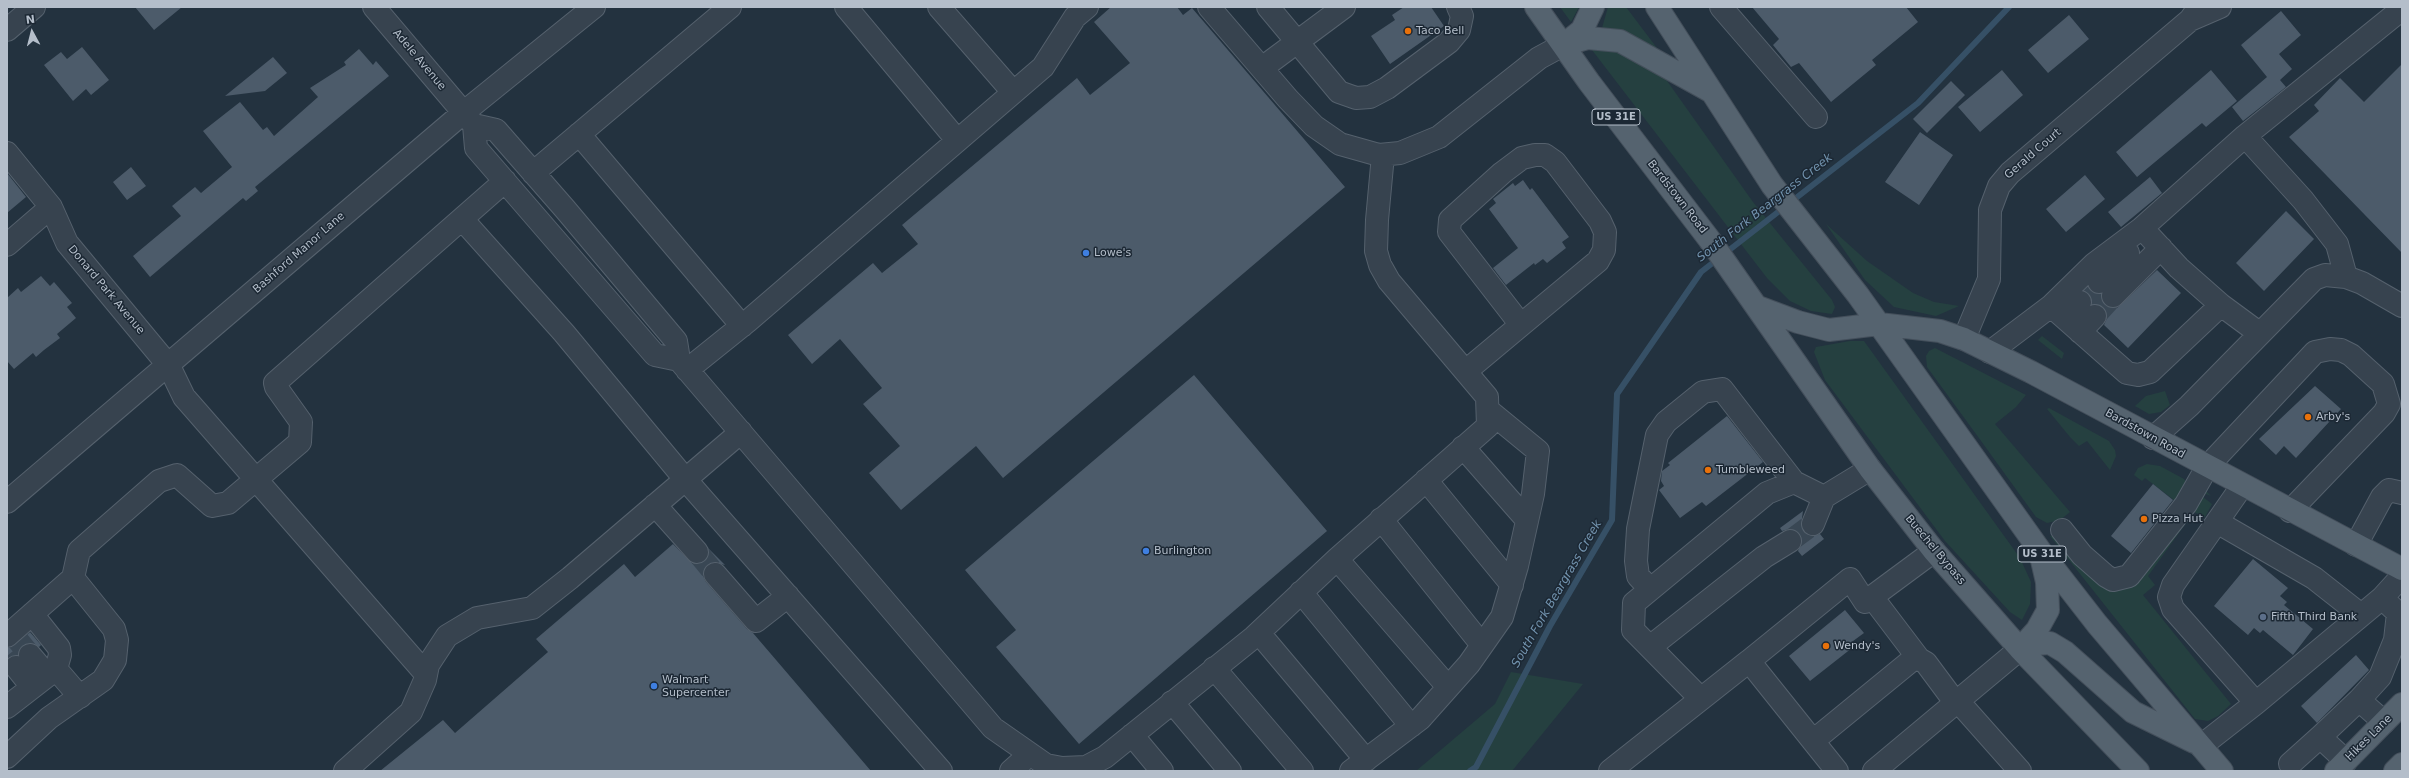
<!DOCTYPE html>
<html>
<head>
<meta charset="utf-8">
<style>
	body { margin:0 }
	#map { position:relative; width:2409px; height:778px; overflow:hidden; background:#23323f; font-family:"DejaVu Sans",sans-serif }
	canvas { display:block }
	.frame { position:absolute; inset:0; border:8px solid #b4beca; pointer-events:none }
	.north { position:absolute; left:12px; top:12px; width:40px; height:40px; -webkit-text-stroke:3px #1c2834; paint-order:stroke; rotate:353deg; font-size:11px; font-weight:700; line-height:16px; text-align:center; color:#b4beca }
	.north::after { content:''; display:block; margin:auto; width:14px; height:18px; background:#b4beca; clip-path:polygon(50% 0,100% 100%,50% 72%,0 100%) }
</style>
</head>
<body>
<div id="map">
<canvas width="2409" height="778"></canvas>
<div class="frame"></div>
<div class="north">N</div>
</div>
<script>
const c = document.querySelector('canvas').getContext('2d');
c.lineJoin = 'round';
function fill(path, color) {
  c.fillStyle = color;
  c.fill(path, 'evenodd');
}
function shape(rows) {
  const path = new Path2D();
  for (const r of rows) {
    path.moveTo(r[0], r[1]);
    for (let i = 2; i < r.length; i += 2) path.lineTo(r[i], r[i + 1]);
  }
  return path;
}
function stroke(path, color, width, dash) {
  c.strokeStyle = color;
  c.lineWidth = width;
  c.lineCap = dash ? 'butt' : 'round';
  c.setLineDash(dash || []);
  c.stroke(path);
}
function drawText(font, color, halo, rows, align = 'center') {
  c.font = font + ' "DejaVu Sans",sans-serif';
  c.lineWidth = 3;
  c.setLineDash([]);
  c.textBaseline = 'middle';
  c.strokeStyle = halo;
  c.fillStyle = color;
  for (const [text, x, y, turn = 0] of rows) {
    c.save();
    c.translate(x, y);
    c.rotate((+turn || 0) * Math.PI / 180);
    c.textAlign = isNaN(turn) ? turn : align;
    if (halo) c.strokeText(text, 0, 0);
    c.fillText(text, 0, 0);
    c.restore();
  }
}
const green = shape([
	[1560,7,1579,7,1571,22],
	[1608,7,1626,7,1660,52,1602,28],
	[1594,46,1615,48,1665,78,1753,202,1832,300,1835,307,1832,314,1811,311,1790,301,1767,278,1592,50],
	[1826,224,1867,261,1913,293,1934,302,1959,306,1936,316,1894,307,1865,280],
	[2042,336,2064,353,2062,359,2038,340],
	[1850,341,1864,341,2020,558,2031,582,2030,604,2022,620,2010,612,1945,541,1825,380,1814,352,1816,347],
	[1935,348,2026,395,2016,407,1995,424,2070,512,2060,520,2047,523,2036,517,1976,434,1927,367,1926,356,1929,351],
	[2165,391,2170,405,2161,412,2149,414,2135,406,2146,396],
	[2049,408,2109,441,2115,450,2116,456,2110,470,2087,441,2079,446,2070,437,2047,409],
	[2147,464,2160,466,2184,479,2186,482,2178,503,2145,478,2142,481,2134,475,2138,468],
	[2206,491,2211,496,2206,494,2203,497,2212,504,2205,517,2194,512,2148,576,2155,585,2143,595,2231,704,2218,716,2208,721,2195,719,2050,536,2056,536,2108,585],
	[1511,672,1583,684,1512,771,1416,771,1495,704]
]);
const stream = shape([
	[1470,771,1476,767,1550,626,1612,520,1617,394,1701,272,1918,103,2009,7]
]);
const building = shape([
	[135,7,182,7,154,30],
	[1111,7,1177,7,1183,15,1192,8,1345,187,1003,478,976,446,901,510,869,473,900,446,863,404,882,388,840,339,812,364,788,335,873,263,882,273,918,244,902,225,1077,78,1090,95,1130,63,1094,22],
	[1404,7,1431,7,1444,26,1390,64,1371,36,1395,20,1392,15],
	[1752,7,1906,7,1918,22,1872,60,1876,65,1831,102,1799,63,1791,67,1773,45,1779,39],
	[2281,11,2301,35,2279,54,2292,69,2280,80,2286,87,2243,121,2232,107,2267,77,2241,45],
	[2069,15,2089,39,2048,73,2028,50],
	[82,47,109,80,91,95,86,89,73,101,44,65,61,52,67,59],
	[359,49,373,65,376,61,389,76,255,187,258,191,246,201,243,198,150,277,133,256,181,216,172,206,195,187,201,193,232,167,203,131,240,102,263,130,267,127,274,136,318,97,310,88,346,65,344,62],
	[273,57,287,73,265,91,225,96],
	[2402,64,2402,253,2289,137,2319,111,2314,105,2340,78,2364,102],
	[2002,70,2023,95,1980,132,1958,107],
	[2211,70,2237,101,2206,127,2202,123,2137,177,2116,152],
	[1951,81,1965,95,1927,133,1913,119],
	[1920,132,1953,155,1919,205,1885,182],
	[131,167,146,186,127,200,113,182],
	[7,173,26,197,7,213],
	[2085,175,2105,199,2066,232,2046,209],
	[2150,177,2162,193,2121,227,2108,212],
	[1523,180,1530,190,1532,188,1569,237,1562,242,1566,248,1547,263,1543,259,1535,265,1534,263,1506,285,1493,268,1518,248,1489,209,1496,203,1493,199,1513,183,1515,186],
	[2286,211,2314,239,2264,291,2236,263],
	[2157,270,2181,293,2128,348,2104,325,2107,318,2107,312,2103,307,2092,304,2089,294,2085,291,2088,287,2095,294,2101,294,2104,305,2117,308],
	[41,276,50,286,54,282,72,303,67,307,76,318,57,334,60,338,44,350,36,357,33,353,14,369,7,361,7,298,18,288,21,292],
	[1194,375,1327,531,1079,744,996,647,1016,630,965,570],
	[2315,386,2341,409,2296,458,2284,446,2276,455,2259,439],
	[1727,416,1763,462,1706,506,1702,502,1680,518,1659,490,1664,486,1661,481,1662,471,1670,465,1668,463],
	[2153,484,2173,500,2131,553,2111,536],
	[1803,511,1801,525,1803,531,1809,536,1820,534,1824,539,1802,556,1798,551,1802,541,1800,534,1796,530,1789,529,1782,531,1780,528],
	[673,544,693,564,705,562,709,556,709,549,725,565,713,562,707,565,703,576,706,582,747,629,753,633,871,771,380,771,443,720,455,733,548,652,536,639,624,564,635,577],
	[2253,559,2288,588,2280,596,2287,602,2284,605,2313,629,2293,655,2263,630,2260,633,2254,628,2248,635,2214,606],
	[1845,610,1864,633,1849,644,1852,648,1810,681,1789,656],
	[30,632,41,645,39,647,27,643,22,646,18,655,7,659,7,648,15,646],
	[2356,655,2369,670,2317,723,2301,706]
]);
const minorTunnel = shape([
	[2080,302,2099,282],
	[2095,316,2113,296],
	[1790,541,1813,524],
	[697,552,715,574],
	[16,638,30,655],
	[7,656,16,667]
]);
const minor = shape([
	[374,7,474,125,496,130,565,209,676,341,679,360,993,728,1046,765,1062,768,1086,767,1105,757,1254,637,1337,559,1488,426,1487,397,1389,281,1380,265,1376,251,1377,220,1383,155],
	[846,7,957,140],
	[939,7,1013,92],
	[1209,7,1288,99,1314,126,1340,144,1379,155,1400,153,1439,137,1539,58,1563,45],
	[1268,7,1339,92,1356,98,1370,97,1387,88,1449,42,1459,30,1462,16,1458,7],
	[1721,7,1816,117],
	[2190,20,2220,7],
	[7,30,34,7],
	[1262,68,1344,7],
	[474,125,476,148,655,355,679,360],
	[579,134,742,326],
	[7,153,51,207,67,243,169,366,184,397,426,674],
	[533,173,730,7],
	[462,219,564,333,685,479,941,771],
	[2142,228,2179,268,2221,305],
	[7,245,51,207],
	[2346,277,2337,244,2303,200,2245,136,2402,9],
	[2099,282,2128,253],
	[2113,296,2161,248],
	[2051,306,2127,373,2138,375,2150,372,2221,305,2259,333],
	[2064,317,2080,302],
	[2080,332,2095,316],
	[1964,339,1989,279,1990,210,1999,186,2010,173,2190,20,2199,7],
	[1990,352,2051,306,2094,264,2142,228,2245,136],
	[687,370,748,321,1043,67,1075,17,1087,7],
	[1466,371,1521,325,1598,261,1604,250,1605,232,1600,221,1555,162,1545,155,1535,155,1522,158,1502,173,1450,220,1449,232,1521,325],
	[2153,438,2189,406,2314,279,2325,275,2346,277,2362,283,2402,306],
	[1463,447,1527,520],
	[1426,480,1512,585],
	[7,502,463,113,594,7],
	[655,505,697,552],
	[1381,519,1482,645],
	[2217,522,2314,578,2361,615],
	[1813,524,1824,497],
	[2062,530,2082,555,2106,576,2113,580,2129,576,2186,504,2207,467,2315,352,2330,349,2341,350,2351,355,2383,384,2389,404,2384,413,2290,511],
	[2356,545,2382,497,2389,490,2402,493],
	[1337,559,1448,687],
	[715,574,756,621,788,596],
	[1650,589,1638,576,1636,561,1638,529,1657,435,1666,422,1703,392,1722,389,1794,482],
	[1301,592,1411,726],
	[1872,597,1919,659],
	[32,614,59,648,60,655,56,669,80,697],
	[1259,633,1366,760],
	[7,636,73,578,79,551,159,481,177,475,212,506,228,503,300,442,301,422,276,387,275,383,505,181],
	[1650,647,1764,557,1790,541],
	[30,655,47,675],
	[16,667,32,687],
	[1214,668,1302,771],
	[1700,698,1633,630,1634,603,1767,493,1794,482,1824,497,1870,469],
	[1957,700,2020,771],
	[2359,700,2380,677,2395,640,2398,613,2382,598],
	[1172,702,1230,771],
	[2256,703,2382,598,2402,576],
	[7,707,56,669],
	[1132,735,1162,771],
	[2320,737,2359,700,2384,722],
	[1813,741,1912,660,1919,659,1926,663,1955,702],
	[2201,746,2256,703,2173,609,2169,597,2173,585,2242,486],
	[7,757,49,718,103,680,115,660,117,640,114,629,73,578],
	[2290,764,2320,737,2346,761],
	[345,771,411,712,425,680,428,665,447,636,477,618,532,608,570,578,741,432],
	[1011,771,1030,754],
	[1351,771,1420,719,1469,664,1502,617,1517,566,1533,494,1538,451,1488,410],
	[1610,771,1749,661],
	[1837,771,1749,661,1850,579,1865,602,1934,551],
	[1874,771,2020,649]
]);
const major = shape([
	[1536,7,1589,82,1709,239,1870,469,1934,551,2020,649,2138,771],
	[1657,7,1772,185,1858,295,2041,552,2097,624,2222,771],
	[1566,43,1582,30,1593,7],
	[1563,45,1588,38,1620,41,1710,91],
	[1758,307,1798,322,1829,330,1879,324,1940,331,1964,339,2031,372,2402,569],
	[2020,649,2035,644,2050,643,2065,652,2133,712,2194,742],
	[2020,649,2037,630,2048,610,2047,582,2041,556],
	[2336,771,2402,704],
	[2395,771,2402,764]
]);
const markers = [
	[1408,31,4,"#e8710a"],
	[1086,253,4,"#3f7fe0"],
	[2308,417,4,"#e8710a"],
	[1708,470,4,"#e8710a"],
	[2144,519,4,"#e8710a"],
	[1146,551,4,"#3f7fe0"],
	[2263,617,4,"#5c6f8a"],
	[1826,646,4,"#e8710a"],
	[654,686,4,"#3f7fe0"]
];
const shields = [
	[1616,117,48],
	[2042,554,48]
];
const shieldNames = [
	["US 31E",1616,117],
	["US 31E",2042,554]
];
const poiNames = [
	["Taco Bell",1416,31],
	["Lowe's",1094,253],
	["Arby's",2316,417],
	["Tumbleweed",1716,470],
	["Pizza Hut",2152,519],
	["Burlington",1154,551],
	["Fifth Third Bank",2271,617],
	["Wendy's",1834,646],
	["Walmart",662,680],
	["Supercenter",662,693]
];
const streetNames = [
	["Adele Avenue",419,60,50],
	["Gerald Court",2033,154,-41],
	["Bardstown Road",1677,197,52],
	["Bashford Manor Lane",299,253,-41],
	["Donard Park Avenue",106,290,50],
	["Bardstown Road",2145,434,29],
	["Buechel Bypass",1935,550,50],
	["Hikes Lane",2369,738,-45]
];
const waterNames = [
	["South Fork Beargrass Creek",1765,208,-38],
	["South Fork Beargrass Creek",1557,594,-60]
];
fill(green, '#254040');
stroke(stream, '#365066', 6);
fill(building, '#4c5b6a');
stroke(minorTunnel, '#394754', 22, [22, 11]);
stroke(minor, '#55616d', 24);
stroke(major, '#444f5b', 24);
stroke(minor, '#37434f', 22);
stroke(major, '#55636f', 22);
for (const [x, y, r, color] of markers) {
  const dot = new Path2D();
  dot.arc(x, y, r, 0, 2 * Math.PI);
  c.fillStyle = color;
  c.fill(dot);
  stroke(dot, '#1c2834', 1.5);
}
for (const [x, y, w] of shields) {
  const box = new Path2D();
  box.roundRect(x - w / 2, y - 8, w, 16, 3);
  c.fillStyle = '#1c2834';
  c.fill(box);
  stroke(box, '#b4beca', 1);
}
drawText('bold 10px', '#b4beca', null, shieldNames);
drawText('11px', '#b4beca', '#1c2834', poiNames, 'left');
drawText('11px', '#b4beca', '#1c2834', streetNames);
drawText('italic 12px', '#7293ae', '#1c2834', waterNames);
</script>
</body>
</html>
